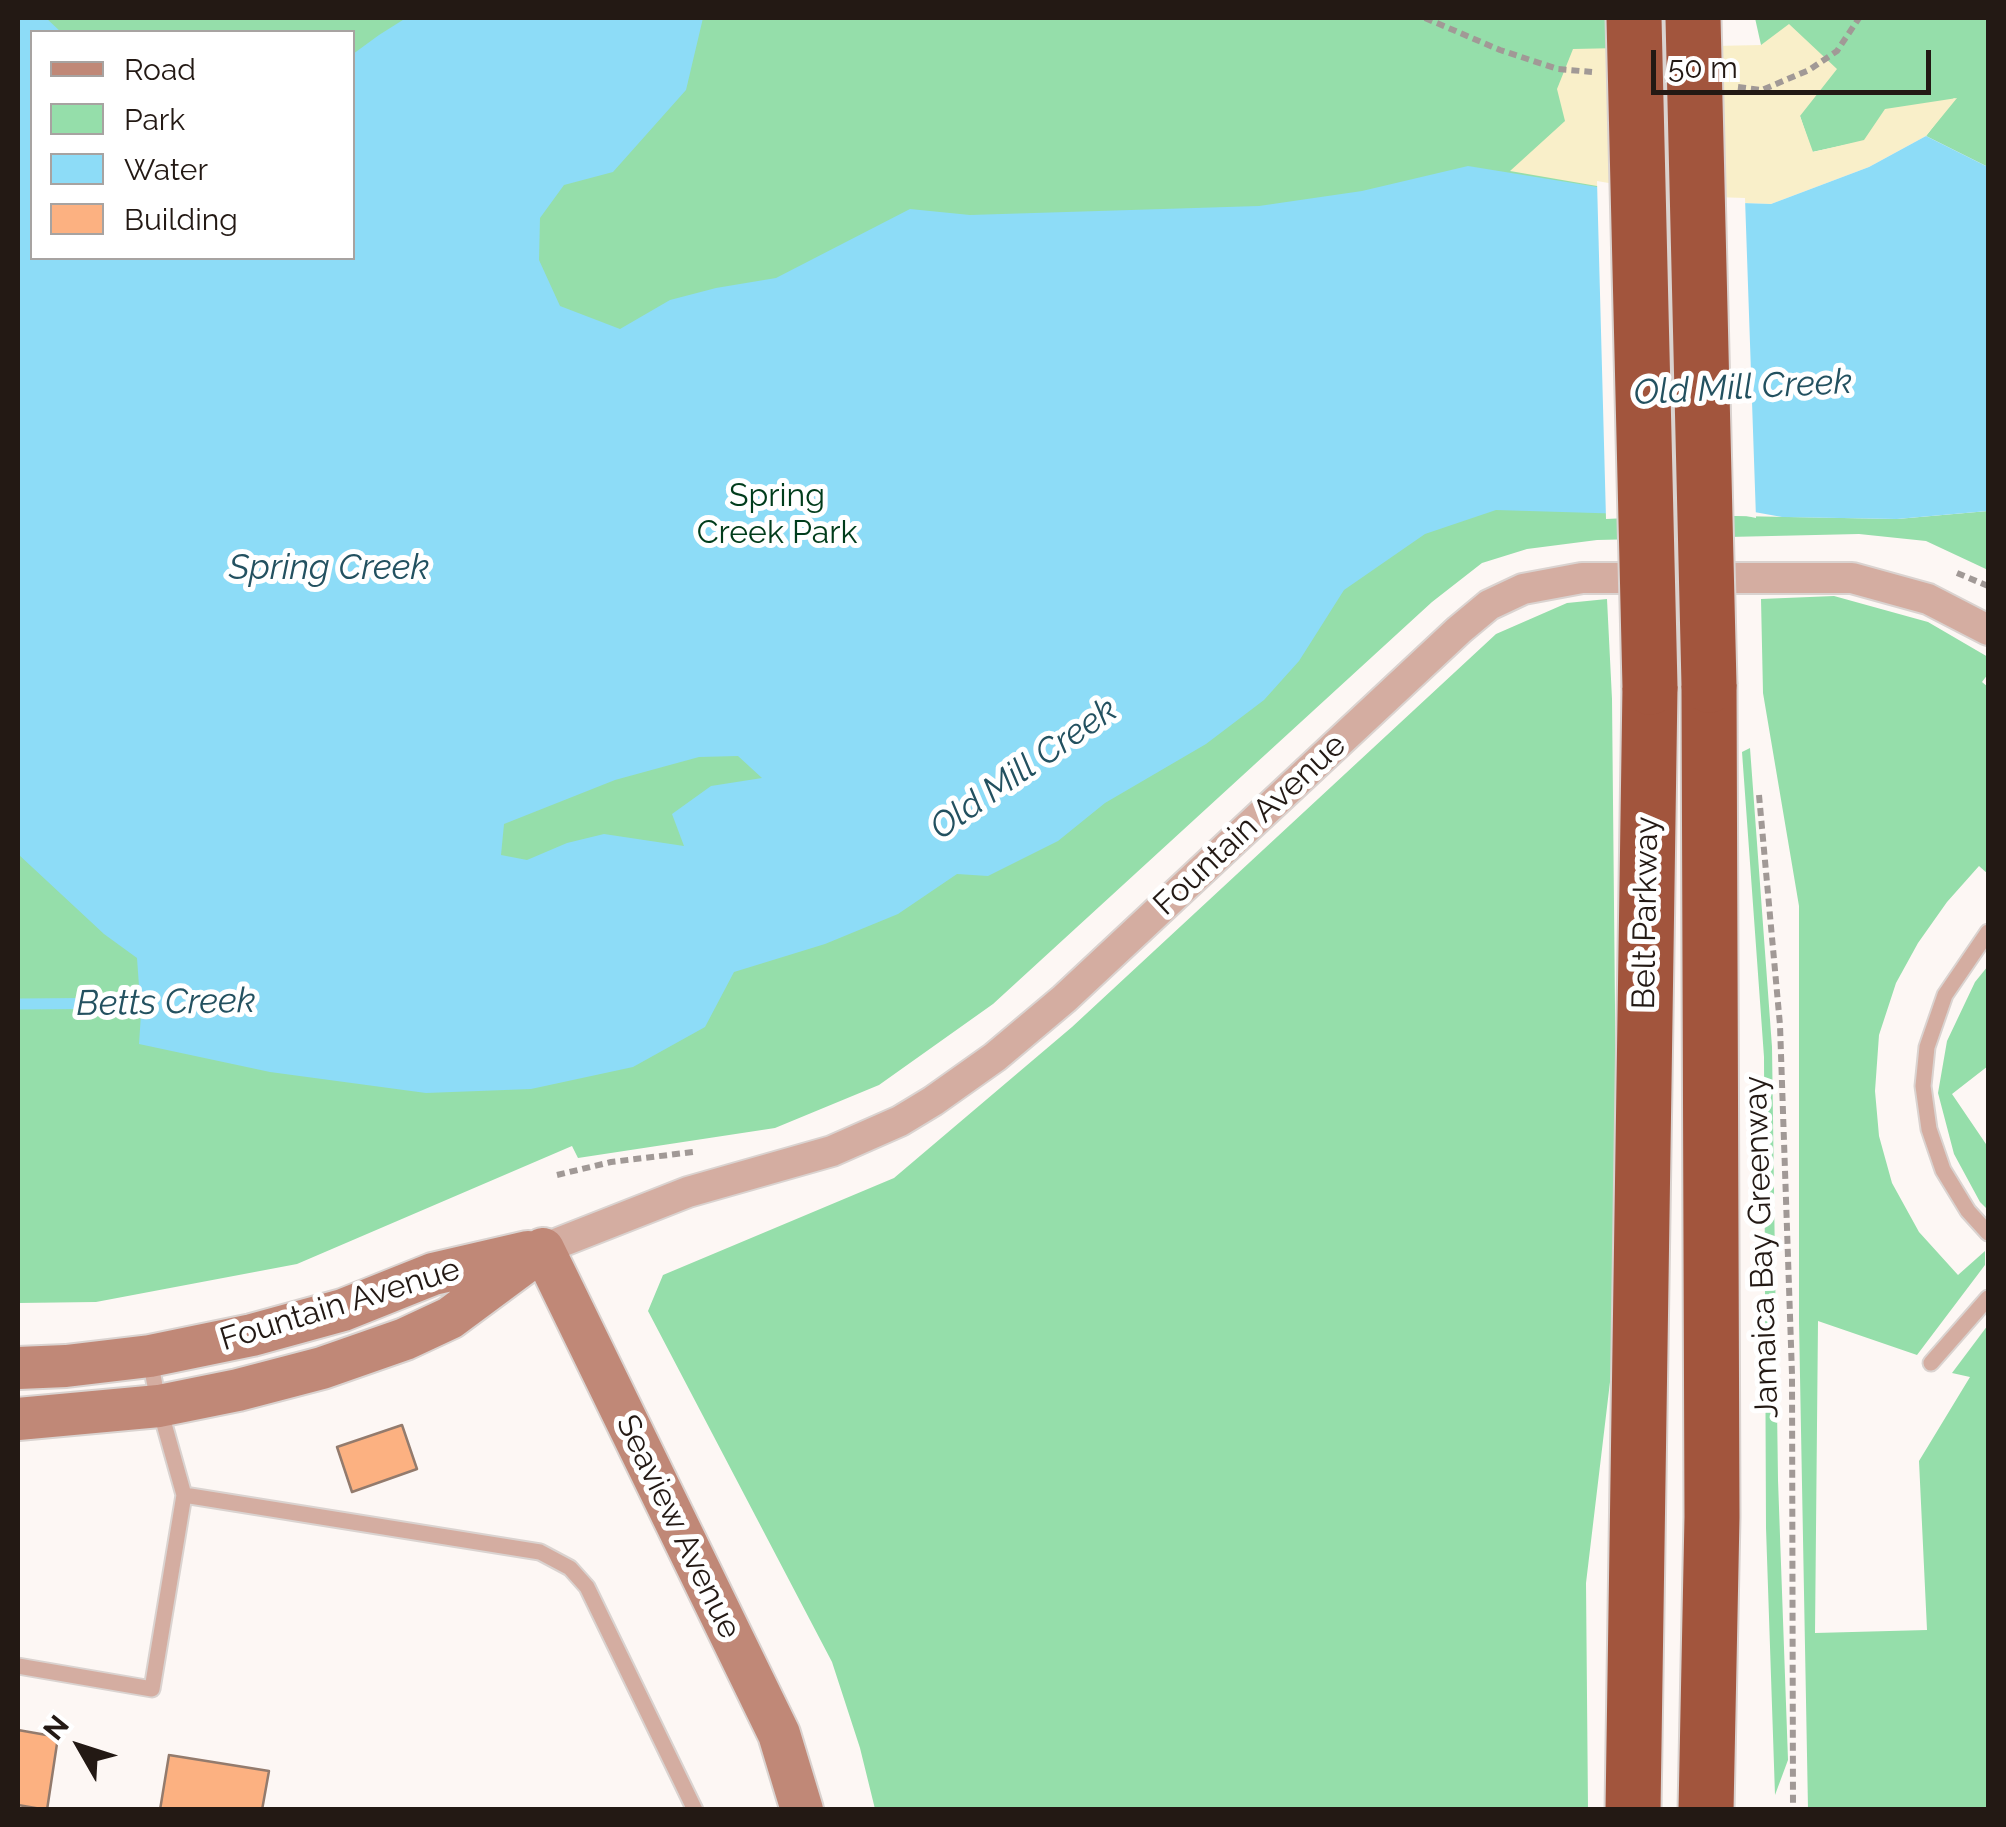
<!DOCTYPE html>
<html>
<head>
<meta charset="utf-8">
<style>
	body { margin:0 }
	#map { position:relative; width:2006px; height:1827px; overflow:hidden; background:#fdf7f4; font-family:Raleway,sans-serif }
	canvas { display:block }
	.frame { position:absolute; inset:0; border:20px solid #231914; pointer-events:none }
	.legend { position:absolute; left:30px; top:30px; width:325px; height:230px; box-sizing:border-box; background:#fff; border:2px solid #a7a3a1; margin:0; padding:12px 18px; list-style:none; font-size:30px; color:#231914 }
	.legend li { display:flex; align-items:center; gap:20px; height:50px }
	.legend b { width:50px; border:2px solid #a7a3a1 }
	.north { position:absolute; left:30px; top:1697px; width:100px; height:100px; -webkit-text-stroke:8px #fff; paint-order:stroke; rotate:309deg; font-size:28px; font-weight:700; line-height:40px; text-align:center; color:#231914 }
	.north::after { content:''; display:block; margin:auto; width:35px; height:45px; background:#231914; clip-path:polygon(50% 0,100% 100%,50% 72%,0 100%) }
	.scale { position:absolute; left:1651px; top:50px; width:280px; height:45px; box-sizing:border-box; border:5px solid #231914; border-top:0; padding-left:12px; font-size:30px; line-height:35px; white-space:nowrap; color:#231914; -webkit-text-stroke:8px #fff; paint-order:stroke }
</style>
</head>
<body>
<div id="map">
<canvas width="2006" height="1827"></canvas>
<div class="frame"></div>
<ul class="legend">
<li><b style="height:12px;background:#c08877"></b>Road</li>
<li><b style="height:28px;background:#95deaa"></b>Park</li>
<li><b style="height:28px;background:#8ddcf7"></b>Water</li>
<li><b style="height:28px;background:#fcb181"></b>Building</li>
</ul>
<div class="north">N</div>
<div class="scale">50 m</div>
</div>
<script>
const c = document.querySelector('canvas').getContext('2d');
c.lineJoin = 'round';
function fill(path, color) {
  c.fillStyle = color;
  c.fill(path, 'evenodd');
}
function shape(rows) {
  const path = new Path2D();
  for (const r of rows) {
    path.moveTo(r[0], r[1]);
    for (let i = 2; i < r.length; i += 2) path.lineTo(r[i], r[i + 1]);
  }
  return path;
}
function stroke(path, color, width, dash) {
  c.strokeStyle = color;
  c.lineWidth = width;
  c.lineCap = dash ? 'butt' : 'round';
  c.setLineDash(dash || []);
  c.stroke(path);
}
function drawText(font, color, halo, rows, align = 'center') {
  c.font = font + ' Raleway,sans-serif';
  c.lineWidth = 10;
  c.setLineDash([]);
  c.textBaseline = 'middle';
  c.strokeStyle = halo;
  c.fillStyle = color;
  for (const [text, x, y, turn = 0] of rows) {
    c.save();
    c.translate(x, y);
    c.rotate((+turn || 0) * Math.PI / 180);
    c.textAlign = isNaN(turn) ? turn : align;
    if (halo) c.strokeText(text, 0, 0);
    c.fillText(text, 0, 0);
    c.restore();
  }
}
const green = shape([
	[18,18,1610,18,1628,514,1897,519,1988,511,1988,570,1926,541,1859,534,1597,540,1527,549,1482,563,1432,602,993,1004,879,1085,775,1128,578,1158,572,1146,297,1264,96,1302,18,1303],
	[32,32,352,32,352,258,32,258],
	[1755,18,1988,18,1988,167,1926,136,1955,98,1864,141,1812,152,1800,116,1761,45],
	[1834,596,1928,622,1988,657,1988,674,1982,682,1988,687,1988,874,1979,866,1947,902,1918,943,1896,983,1879,1035,1875,1091,1879,1136,1892,1183,1919,1232,1958,1275,1985,1251,1985,1265,1917,1355,1818,1321,1815,1633,1927,1630,1919,1461,1970,1377,1952,1373,1988,1325,1988,1809,1808,1809,1799,1322,1799,906,1763,693,1761,599],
	[1607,599,1612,699,1618,1315,1586,1583,1588,1809,875,1809,860,1748,832,1662,648,1311,663,1275,894,1178,1072,1027,1496,634,1567,603],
	[1750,748,1772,1047,1778,1480,1788,1760,1775,1795,1766,1528,1764,1057,1742,752],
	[1988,966,1988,1066,1952,1094,1988,1147,1988,1210,1980,1202,1954,1154,1938,1093,1947,1041,1975,982]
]);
const sand = shape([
	[1789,24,1837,69,1800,116,1813,152,1864,140,1885,109,1957,98,1926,136,1869,167,1771,204,1684,201,1510,171,1565,121,1557,89,1573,49,1761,45]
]);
const water = shape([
	[18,18,46,18,61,32,32,32,32,258,352,258,353,54,379,35,406,18,703,18,686,90,613,172,564,185,540,218,539,260,560,306,620,329,670,300,716,288,776,278,910,209,970,215,1259,206,1362,191,1468,166,1684,201,1771,204,1869,167,1926,136,1988,167,1988,511,1897,519,1782,517,1732,508,1628,514,1496,510,1425,534,1344,590,1299,661,1264,700,1206,744,1105,803,1058,841,988,876,957,874,898,914,825,944,734,972,705,1027,633,1067,531,1089,426,1093,270,1072,139,1044,141,1014,137,958,104,934,18,854],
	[738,756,762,778,711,786,672,814,684,846,604,834,567,843,527,860,501,855,504,824,615,780,699,757]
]);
const pier = shape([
	[1597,181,1684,196,1745,198,1756,518,1732,513,1606,519]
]);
const stream = shape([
	[18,1004,153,1003]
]);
const building = shape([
	[402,1425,417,1469,352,1492,337,1447,402,1425],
	[18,1730,58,1737,47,1810,18,1805,18,1730],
	[169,1755,269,1771,262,1810,160,1810,169,1755]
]);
const path = shape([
	[1425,18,1500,50,1558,69,1592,72],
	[1738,87,1762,90,1809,70,1837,51,1859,18],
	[1957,573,1988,586],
	[1759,795,1780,1025,1792,1374,1793,1810],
	[557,1175,611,1162,693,1152]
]);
const lane = shape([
	[1988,932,1945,995,1927,1047,1923,1086,1929,1129,1943,1170,1968,1211,1988,1233],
	[1931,1363,1988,1298],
	[184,1495,540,1552,570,1568,587,1587,695,1810],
	[18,1666,152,1689,184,1495,159,1406,150,1360]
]);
const street = shape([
	[543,1249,688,1192,832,1151,900,1121,933,1101,995,1057,1064,999,1459,630,1489,605,1523,589,1582,578,1852,578,1928,599,1988,630]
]);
const secondary = shape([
	[543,1249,779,1734,802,1810],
	[18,1368,66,1366,150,1356,252,1335,343,1310,433,1274,528,1252],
	[18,1419,159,1406,238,1390,322,1368,405,1339,450,1318,543,1249]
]);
const highway = shape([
	[1633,1810,1650,687],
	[1706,1810,1712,1517,1709,685]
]);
const highwayBridge = shape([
	[1634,18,1650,687],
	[1693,18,1709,685]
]);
const parkNames = [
	["Spring",777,496],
	["Creek Park",777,533]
];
const streetNames = [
	["Fountain Avenue",1250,825,-43],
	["Belt Parkway",1646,913,-89],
	["Jamaica Bay Greenway",1762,1247,-92],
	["Fountain Avenue",340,1305,-17],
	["Seaview Avenue",678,1527,64]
];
const waterNames = [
	["Old Mill Creek",1743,388,-3],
	["Spring Creek",329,568],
	["Old Mill Creek",1024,769,-35],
	["Betts Creek",166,1003,-1]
];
fill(green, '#95deaa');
fill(sand, '#f9efc9');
fill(water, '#8ddcf7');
fill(pier, '#fdf7f4');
stroke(stream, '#8ddcf7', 11);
fill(building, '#fcb181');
stroke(building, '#937b6d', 2.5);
stroke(lane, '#dad3d0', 19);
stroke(street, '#dad3d0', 34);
stroke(secondary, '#dad3d0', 46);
stroke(highway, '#dad3d0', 59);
stroke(path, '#a19996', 6, [8, 5]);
stroke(lane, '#d4ada1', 15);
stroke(street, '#d4ada1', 30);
stroke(secondary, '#c08877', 42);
stroke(highway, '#a2553d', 55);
stroke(highwayBridge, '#dad3d0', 59, []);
stroke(highwayBridge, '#a2553d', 55);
drawText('32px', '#003c1b', '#fff', parkNames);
drawText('32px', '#231914', '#fff', streetNames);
drawText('italic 35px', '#235160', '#fff', waterNames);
</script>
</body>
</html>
